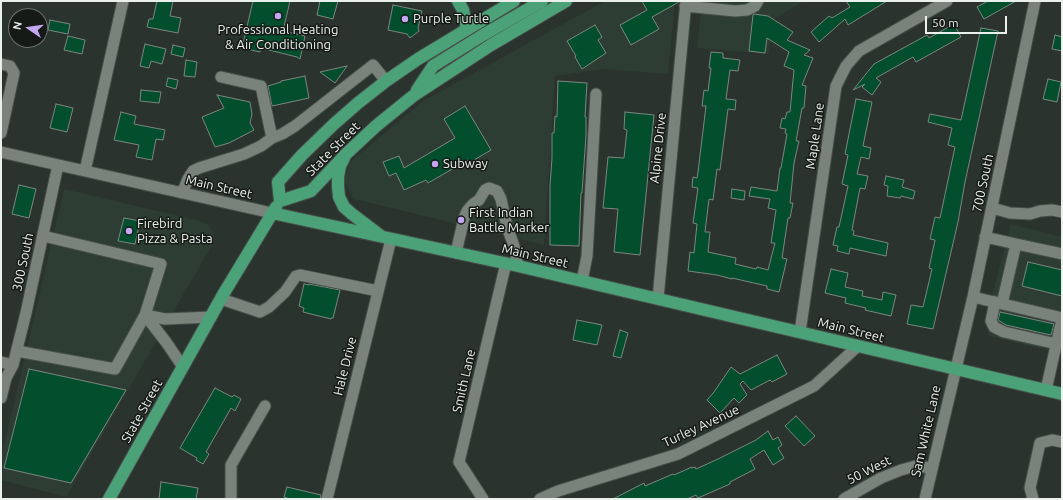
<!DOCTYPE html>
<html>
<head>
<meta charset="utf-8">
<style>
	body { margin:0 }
	#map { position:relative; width:1063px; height:500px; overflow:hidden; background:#2a332d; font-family:Ubuntu,sans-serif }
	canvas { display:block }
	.frame { position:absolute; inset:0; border:2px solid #eaf0ec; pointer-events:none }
	.north { position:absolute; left:8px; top:8px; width:40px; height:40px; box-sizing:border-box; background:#161a17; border:1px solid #6b706c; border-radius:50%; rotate:283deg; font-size:11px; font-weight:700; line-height:16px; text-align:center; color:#eaf0ec }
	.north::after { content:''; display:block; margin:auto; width:14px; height:18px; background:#c4a7f1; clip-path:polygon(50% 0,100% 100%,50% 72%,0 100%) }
	.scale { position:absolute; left:925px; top:16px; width:82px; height:18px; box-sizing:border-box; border:2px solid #eaf0ec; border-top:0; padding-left:5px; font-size:12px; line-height:14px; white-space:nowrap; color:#eaf0ec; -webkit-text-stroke:3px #161a17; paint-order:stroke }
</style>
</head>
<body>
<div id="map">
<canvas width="1063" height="500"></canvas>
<div class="frame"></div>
<div class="north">N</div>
<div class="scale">50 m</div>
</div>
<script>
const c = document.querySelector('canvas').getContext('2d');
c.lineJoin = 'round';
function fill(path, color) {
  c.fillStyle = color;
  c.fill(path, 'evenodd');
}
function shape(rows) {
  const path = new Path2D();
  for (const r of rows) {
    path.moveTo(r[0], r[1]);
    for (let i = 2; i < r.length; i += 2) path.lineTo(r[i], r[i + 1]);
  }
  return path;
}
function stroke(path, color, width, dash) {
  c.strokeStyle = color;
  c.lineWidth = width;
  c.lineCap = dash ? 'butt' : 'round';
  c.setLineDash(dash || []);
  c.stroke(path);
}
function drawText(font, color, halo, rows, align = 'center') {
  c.font = font + ' Ubuntu,sans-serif';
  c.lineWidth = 3;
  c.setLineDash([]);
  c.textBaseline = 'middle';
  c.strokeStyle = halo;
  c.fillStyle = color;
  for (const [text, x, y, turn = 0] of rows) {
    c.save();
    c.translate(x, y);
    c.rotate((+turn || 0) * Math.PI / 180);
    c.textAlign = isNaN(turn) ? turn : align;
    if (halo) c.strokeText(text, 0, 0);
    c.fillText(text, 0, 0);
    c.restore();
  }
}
const built = shape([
	[605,1,675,1,668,74,604,69,555,76,544,245,354,199,344,181,350,162,423,101],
	[702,1,804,1,775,18,768,54,697,48],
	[64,189,200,221,208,225,212,231,215,240,66,497,1,480,1,459],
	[1011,224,1062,237,1062,354,989,336,986,319]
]);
const building = shape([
	[157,1,173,1,170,16,181,18,178,33,147,27,149,19,153,19,157,1],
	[253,1,290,1,283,31,305,36,300,59,297,57,261,48,260,52,242,48,253,1],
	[320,1,338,1,333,19,317,15,320,1],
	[642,1,679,1,679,2,652,17,659,29,631,45,620,25,647,10,642,1],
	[846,1,887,1,848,25,845,19,819,42,811,32,829,16,832,18,850,7,846,1],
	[988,1,1016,1,984,19,977,7,988,1],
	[393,5,422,11,418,28,419,31,410,38,407,34,388,30,393,5],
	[754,14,768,16,793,32,787,40,810,50,804,55,813,58,802,85,806,86,804,108,802,108,796,141,799,141,794,163,790,203,793,203,790,218,788,218,782,258,787,259,779,292,767,289,767,286,732,278,732,279,717,275,688,271,690,252,694,253,697,224,693,223,698,188,692,187,693,177,697,178,698,172,706,106,702,106,704,90,708,91,711,68,709,68,711,52,723,53,723,58,740,60,738,71,730,70,726,99,736,100,735,110,728,109,720,170,717,169,713,200,709,199,705,232,710,232,708,252,736,258,735,264,756,269,757,267,768,270,775,243,771,243,776,210,768,208,770,199,749,196,751,187,777,191,780,168,781,168,787,134,785,133,786,129,780,128,782,118,785,119,787,112,790,112,794,70,784,66,789,52,767,38,765,53,749,51,753,15,754,14],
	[50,20,70,24,68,34,48,30,50,20],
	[954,24,961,37,916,62,913,57,876,78,881,82,872,95,862,87,865,84,853,90,874,64,927,35,929,38,954,24],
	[595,25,602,37,598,40,606,53,582,69,575,57,576,56,567,41,595,25],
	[981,28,998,31,965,182,958,222,933,329,907,324,911,305,923,307,932,269,929,268,935,240,930,239,935,217,940,218,955,147,948,145,952,128,928,122,930,114,961,120,981,28],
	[1055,35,1062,37,1062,51,1052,49,1055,35],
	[68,36,85,40,82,54,64,50,68,36],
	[145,44,166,49,162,64,151,61,149,68,140,66,145,44],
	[173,45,185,48,183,57,171,54,173,45],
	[186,60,197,62,195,77,184,76,186,60],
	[347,66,335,83,320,72,347,66],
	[305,76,309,98,272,106,268,86,281,82,281,81,305,76],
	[168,78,178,80,176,89,166,86,168,78],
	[1048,79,1061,82,1057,102,1043,99,1048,79],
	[558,81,587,83,585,117,586,117,586,135,582,193,581,193,579,246,550,245,550,186,552,158,552,133,554,133,555,116,557,117,558,81],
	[141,90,161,92,159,103,140,101,141,90],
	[217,95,250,102,252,114,250,123,254,130,229,143,215,147,202,117,224,108,217,95],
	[856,99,872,102,863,146,871,148,869,159,861,157,857,174,868,176,865,189,860,188,852,230,854,231,853,235,888,243,886,256,850,248,849,254,837,251,838,246,833,245,837,227,839,227,848,186,842,184,848,155,845,154,856,99],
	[56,104,73,108,67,132,50,128,56,104],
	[465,106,491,150,469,163,468,160,428,183,426,180,404,190,396,173,389,176,383,162,399,156,404,168,455,138,444,119,465,106],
	[121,112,136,116,134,124,165,130,163,140,156,139,152,160,136,157,139,145,114,140,121,112],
	[625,112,654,115,640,255,614,252,618,209,603,208,608,157,624,158,627,130,624,129,625,112],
	[886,176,904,180,902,187,915,191,913,199,901,196,900,198,887,196,888,186,884,185,886,176],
	[19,185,36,189,29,218,12,214,19,185],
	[732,189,745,191,744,200,731,198,732,189],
	[124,218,140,221,135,244,118,241,124,218],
	[1028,262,1062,270,1062,296,1022,286,1028,262],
	[831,269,848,273,845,287,863,291,862,296,882,300,883,292,896,295,891,316,865,310,866,308,845,303,846,298,825,293,831,269],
	[304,284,309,285,309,284,340,290,333,318,331,318,331,319,303,312,304,308,299,306,304,284],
	[1000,312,1054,324,1051,335,1006,325,998,320,1000,312],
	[577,320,602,325,597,345,573,340,577,320],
	[620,330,628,333,621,358,613,356,620,330],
	[777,355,787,374,772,382,770,380,751,390,743,381,740,384,747,395,739,403,734,398,720,413,707,400,714,392,731,367,740,374,777,355],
	[29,369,126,390,71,483,4,468,29,369],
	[215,388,232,397,234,395,241,399,235,411,231,408,206,452,209,454,203,464,196,460,197,458,180,448,215,388],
	[796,416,815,436,804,446,785,426,796,416],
	[768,431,773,440,778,437,782,445,778,448,784,458,773,465,764,450,750,459,755,469,730,482,730,484,698,498,696,495,687,499,613,499,644,483,645,486,673,474,674,475,692,467,692,468,695,467,696,469,718,459,756,440,768,431],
	[161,482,198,488,196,499,159,499,161,482],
	[287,487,321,495,320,499,290,499,284,497,287,487]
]);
const minor = shape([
	[685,6,735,11,747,10,755,6,758,1],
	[1,64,10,66,14,73,1,133],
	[272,138,282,134,295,126,373,65,386,81],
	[1,152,272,213],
	[85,171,123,1],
	[182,193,188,179,193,171,199,168,244,154,261,146,272,138,261,86,221,77],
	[992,208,1010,213,1030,214,1040,211,1052,210,1062,212],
	[985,237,1016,244,1002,304],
	[1016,244,1062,254],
	[456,253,464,218,467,211,473,204,479,200,485,190,489,188,497,191,501,199,507,227,514,246,518,266],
	[582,281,587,256,596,94],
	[973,297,1062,318],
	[658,298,686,1],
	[221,299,260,312,269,307,285,292,296,276,300,275,378,291],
	[995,302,991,321,994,327,1004,332,1057,344],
	[800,332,836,86,846,66,859,51,947,1],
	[17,351,115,369,145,315,161,264,43,236],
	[1,362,13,365],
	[183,367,166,342,145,315,165,319,211,317],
	[1046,390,1062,319],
	[1,398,6,378,13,365,26,313,58,165],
	[231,499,231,465,265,406],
	[327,499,391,239],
	[483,499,459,462,506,263],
	[540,499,558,491,678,454,814,386,858,346],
	[844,499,881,478,901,470,916,466,931,468],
	[925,499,973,297,1035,1],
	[1033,499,1030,488,1040,443,1052,440,1062,442]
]);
const major = shape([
	[458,1,463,10,467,29],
	[417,90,433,66,483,35,542,1],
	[344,158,340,166,338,177,338,186,339,197,344,207,352,214,381,236],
	[280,201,311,191,346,154,376,126,413,96,491,45,566,1],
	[280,201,278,182,302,155,334,124,358,103,386,81,418,59,514,1],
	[272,213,518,266,1062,394],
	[109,499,224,293,276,207]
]);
const markers = [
	[278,16,4,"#c4a7f1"],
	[405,19,4,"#c4a7f1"],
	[435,164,4,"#c4a7f1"],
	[461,220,4,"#c4a7f1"],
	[129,231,4,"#c4a7f1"]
];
const poiNames = [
	["Purple Turtle",413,19],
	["Professional Heating",278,30,"center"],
	["& Air Conditioning",278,45,"center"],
	["Subway",443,164],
	["First Indian",469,213],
	["Battle Marker",469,228],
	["Firebird",137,224],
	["Pizza & Pasta",137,239]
];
const streetNames = [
	["Maple Lane",815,136,-82],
	["Alpine Drive",658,148,-84],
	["State Street",333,149,-45],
	["700 South",983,183,-78],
	["Main Street",219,187,13],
	["Main Street",535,256,13],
	["300 South",23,262,-78],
	["Main Street",851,330,14],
	["Hale Drive",345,366,-76],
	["Smith Lane",464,381,-77],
	["State Street",142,411,-61],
	["Turley Avenue",701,426,-25],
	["Sam White Lane",926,431,-77],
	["50 West",869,470,-27]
];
fill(built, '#2e3d33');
fill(building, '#024e2d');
stroke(building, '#7d8780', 1);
stroke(minor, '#464e49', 13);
stroke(major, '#464e49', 14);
stroke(minor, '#79837c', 11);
stroke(major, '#4ca278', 12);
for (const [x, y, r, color] of markers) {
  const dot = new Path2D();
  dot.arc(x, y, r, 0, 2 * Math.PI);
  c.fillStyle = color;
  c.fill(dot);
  stroke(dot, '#161a17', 1.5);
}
drawText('13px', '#eaf0ec', '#161a17', poiNames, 'left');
drawText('13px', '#eaf0ec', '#161a17', streetNames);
</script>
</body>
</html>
